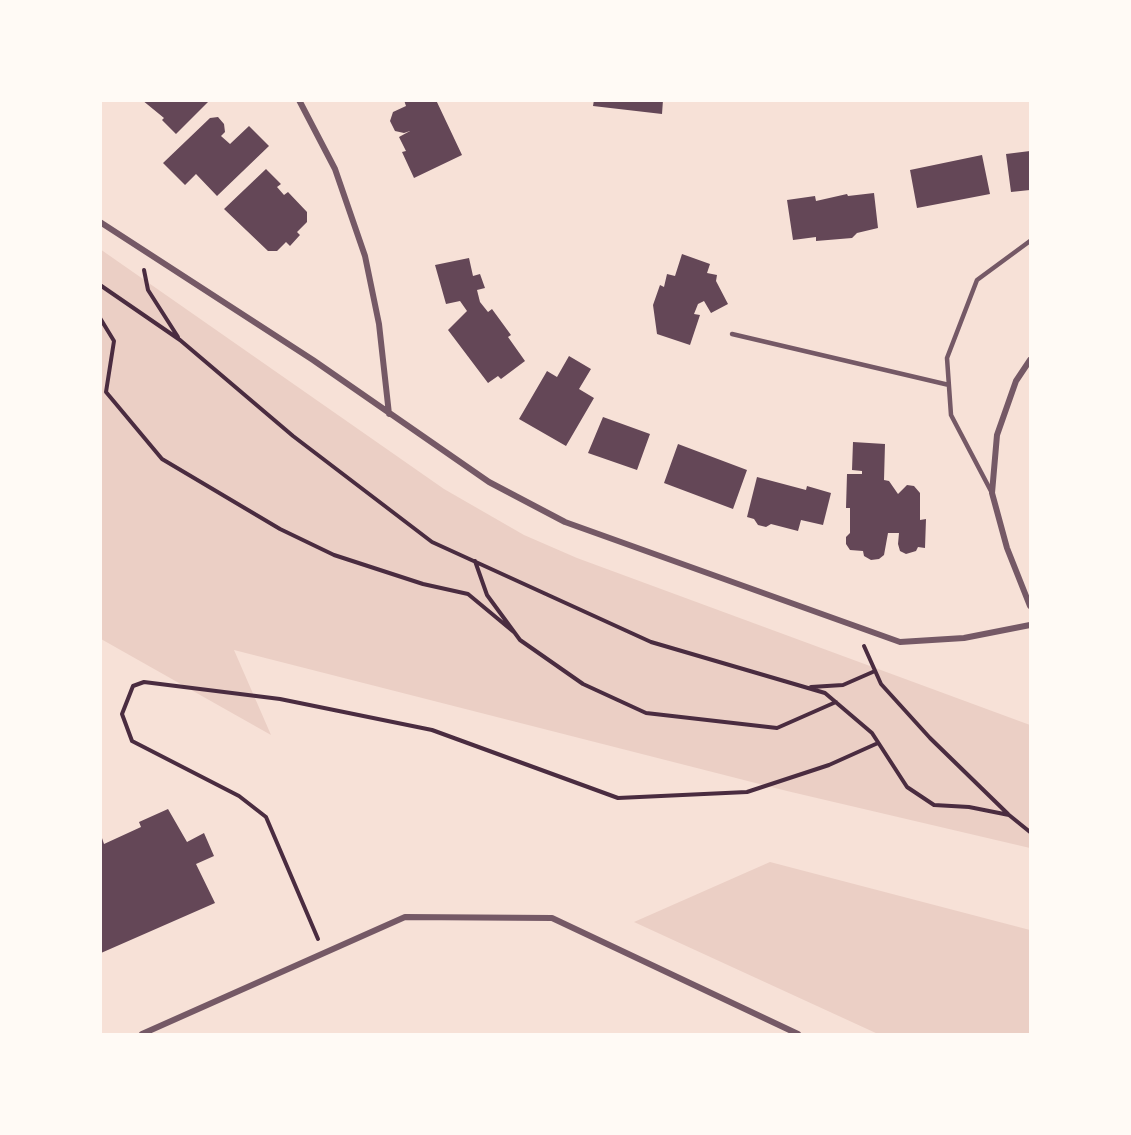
<!DOCTYPE html>
<html>
<head>
<meta charset="utf-8">
<style>
	body { margin:0 }
	#map { position:relative; width:1131px; height:1135px; overflow:hidden; background:#f7e1d7; font-family:Cabin,sans-serif }
	canvas { display:block }
	.frame { position:absolute; inset:0; border:102px solid #fffaf5; pointer-events:none }
</style>
</head>
<body>
<div id="map">
<canvas width="1131" height="1135"></canvas>
<div class="frame"></div>
</div>
<script>
const c = document.querySelector('canvas').getContext('2d');
c.lineJoin = 'round';
function fill(path, color) {
  c.fillStyle = color;
  c.fill(path, 'evenodd');
}
function shape(rows) {
  const path = new Path2D();
  for (const r of rows) {
    path.moveTo(r[0], r[1]);
    for (let i = 2; i < r.length; i += 2) path.lineTo(r[i], r[i + 1]);
  }
  return path;
}
function stroke(path, color, width, dash) {
  c.strokeStyle = color;
  c.lineWidth = width;
  c.lineCap = dash ? 'butt' : 'round';
  c.setLineDash(dash || []);
  c.stroke(path);
}
const green = shape([
	[100,249,444,489,524,535,577,558,1030,725,1030,848,787,791,234,650,271,735,101,639],
	[770,862,1030,930,1030,1034,878,1034,634,922]
]);
const building = shape([
	[142,100,210,100,176,134,162,120,164,118],
	[404,100,436,100,462,155,414,178,402,152,406,151,399,137,410,131,404,133,395,131,390,121,393,112,406,106],
	[594,100,663,100,662,114,593,106],
	[218,117,224,124,225,132,221,136,230,144,249,126,269,146,217,196,196,174,185,185,163,163,210,118],
	[1030,151,1030,190,1011,192,1006,154],
	[982,155,990,194,917,208,910,170],
	[266,169,281,184,277,187,284,195,288,192,307,212,307,222,297,232,300,235,290,246,286,242,277,251,268,251,224,209],
	[874,193,878,228,857,233,852,238,816,241,816,237,793,240,787,200,815,196,816,201,847,194,848,196],
	[682,254,710,264,707,273,717,275,716,281,728,304,711,313,704,301,698,304,694,314,700,315,690,345,657,334,653,305,660,285,664,287,667,274,675,276],
	[469,258,473,276,480,274,485,288,477,290,480,302,488,312,492,309,511,335,508,337,525,361,501,379,498,376,488,383,448,330,467,311,460,301,446,304,435,265],
	[569,356,591,369,579,389,594,398,566,446,519,419,547,371,557,377],
	[603,417,650,434,637,470,588,453],
	[853,442,885,444,884,480,889,481,898,494,907,485,914,486,920,493,920,520,926,519,925,548,918,547,916,551,906,554,900,551,898,544,899,533,888,533,884,555,879,559,871,560,864,556,863,551,850,550,846,544,846,537,850,533,850,508,846,508,847,474,862,474,862,471,852,470],
	[678,444,747,470,733,509,664,483],
	[757,477,806,490,807,486,831,493,823,525,801,520,798,531,771,524,766,527,758,525,754,519,747,517],
	[168,809,187,842,204,833,214,856,196,864,215,903,101,953,101,835,104,844,141,827,139,822]
]);
const path = shape([
	[144,270,148,290,178,337],
	[100,285,180,340,293,436,432,542,651,642,825,693,872,733,907,787,934,805,969,807,1009,815,1030,832],
	[100,318,114,341,106,392,162,459,280,529,334,555,423,584,468,594,515,633],
	[475,561,487,595,520,640,583,684,646,713,777,728,836,702],
	[864,646,881,684,930,738,1008,814],
	[811,687,843,685,875,671],
	[318,939,266,817,239,796,132,741,122,714,133,686,144,682,280,699,432,730,618,798,747,792,829,765,878,743]
]);
const service = shape([
	[732,334,949,385],
	[992,493,951,415,947,358,977,280,1030,241]
]);
const minor = shape([
	[299,100,335,169,365,256,379,324,389,414],
	[100,222,313,360,489,482,565,522,900,642,964,638,1030,625],
	[1030,360,1016,381,997,435,992,493,1007,548,1030,606],
	[142,1034,405,917,552,918,798,1034]
]);
fill(green, '#ebcfc5');
fill(building, '#644757');
stroke(path, '#4a2c40', 4);
stroke(service, '#755966', 4.5);
stroke(minor, '#755966', 6);
</script>
</body>
</html>
